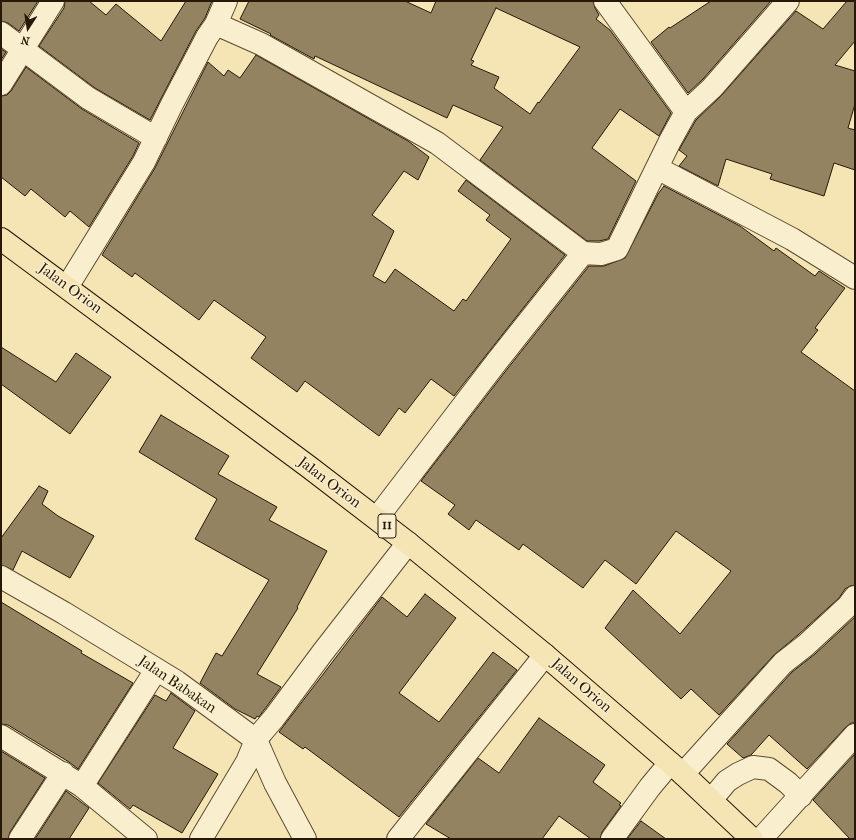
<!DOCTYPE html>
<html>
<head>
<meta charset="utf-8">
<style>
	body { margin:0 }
	#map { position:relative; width:856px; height:840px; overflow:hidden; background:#f6e5b4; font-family:"IM FELL French Canon",serif }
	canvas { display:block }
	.frame { position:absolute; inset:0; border:2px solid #281808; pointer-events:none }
	.north { position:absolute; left:8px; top:8px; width:40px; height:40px; -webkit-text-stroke:3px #f9eece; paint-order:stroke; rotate:192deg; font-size:11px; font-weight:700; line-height:16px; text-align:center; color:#281808 }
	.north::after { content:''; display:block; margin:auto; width:14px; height:18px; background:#281808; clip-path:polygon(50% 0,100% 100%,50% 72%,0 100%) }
</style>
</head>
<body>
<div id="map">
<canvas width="856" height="840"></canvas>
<div class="frame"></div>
<div class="north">N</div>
</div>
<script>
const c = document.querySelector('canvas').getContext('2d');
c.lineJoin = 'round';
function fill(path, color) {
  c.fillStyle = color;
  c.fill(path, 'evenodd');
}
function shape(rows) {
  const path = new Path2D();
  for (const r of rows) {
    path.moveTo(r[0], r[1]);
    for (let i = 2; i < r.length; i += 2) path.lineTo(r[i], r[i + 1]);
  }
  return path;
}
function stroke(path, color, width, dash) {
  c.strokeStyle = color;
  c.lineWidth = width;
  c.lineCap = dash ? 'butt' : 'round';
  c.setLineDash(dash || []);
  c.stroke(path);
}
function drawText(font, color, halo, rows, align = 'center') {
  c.font = font + ' "IM FELL French Canon",serif';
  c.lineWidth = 3;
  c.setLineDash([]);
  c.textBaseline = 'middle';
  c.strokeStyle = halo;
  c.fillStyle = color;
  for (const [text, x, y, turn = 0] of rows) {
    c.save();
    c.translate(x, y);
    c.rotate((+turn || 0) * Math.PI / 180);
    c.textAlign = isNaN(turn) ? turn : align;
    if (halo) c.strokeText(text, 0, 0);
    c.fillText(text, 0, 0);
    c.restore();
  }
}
const building = shape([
	[1,1,38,1,19,31,8,23,1,21,1,1],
	[65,1,89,1,106,15,116,4,161,41,186,1,212,1,205,18,196,31,150,120,95,88,39,46,64,8,65,1],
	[249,1,405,1,431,13,436,1,593,1,595,8,599,15,596,19,610,30,671,113,659,136,620,109,592,148,636,181,608,239,599,241,587,241,480,160,503,127,453,105,447,118,315,56,314,59,270,35,271,34,240,19,249,1],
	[496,8,580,47,539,103,538,102,530,114,494,88,499,77,471,65,474,61,471,60,496,8],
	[711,1,771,1,703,79,688,93,651,42,669,27,670,28,711,1],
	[847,1,855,1,855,41,835,65,855,71,855,104,848,128,855,130,855,170,834,163,824,196,770,179,772,174,726,159,718,186,679,166,687,156,679,150,696,120,721,96,796,11,823,29,847,1],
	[1,49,6,52,1,60,1,49],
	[256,55,408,141,429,157,418,180,404,171,372,215,394,231,373,276,385,283,395,269,454,311,463,299,466,301,511,239,486,220,490,215,458,191,466,180,565,255,454,396,431,379,405,413,399,408,379,436,305,381,297,392,251,358,266,337,214,300,199,320,135,273,132,277,102,255,155,168,208,62,224,76,228,70,240,78,256,55],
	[26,67,82,109,139,143,133,156,89,227,70,211,65,217,31,189,25,196,1,177,1,96,7,95,11,91,26,67],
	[664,186,740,226,774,251,776,248,815,276,819,271,845,288,815,328,818,330,801,352,855,391,855,585,850,586,845,589,839,598,798,635,774,655,719,715,691,689,681,699,605,628,633,590,680,634,731,571,676,531,636,584,605,560,583,588,523,544,519,550,476,520,469,530,448,514,455,505,421,481,508,368,589,266,604,266,625,258,658,194,664,186],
	[1,347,56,382,76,353,111,377,70,434,1,384,1,347],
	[161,415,229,456,218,474,277,507,269,520,327,551,297,607,298,608,257,674,281,687,264,710,259,717,257,716,255,719,235,709,200,683,216,653,222,656,269,580,195,539,217,499,139,452,161,415],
	[39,486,48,491,42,504,58,516,94,536,70,578,22,551,13,570,1,565,1,538,39,486],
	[425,594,456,618,399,693,439,722,493,652,517,670,399,817,305,747,303,749,279,732,382,597,407,617,425,594],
	[1,602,82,651,81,653,133,683,78,769,69,762,8,725,1,724,1,602],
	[855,617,855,723,851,723,846,727,807,769,769,735,751,755,743,758,727,744,792,672,815,654,855,617],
	[171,693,195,711,173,748,218,774,182,833,133,805,130,809,98,783,155,695,166,701,171,693],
	[539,718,605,765,593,782,621,803,619,805,621,806,602,832,600,839,591,839,559,816,542,839,451,839,426,824,478,758,499,773,539,718],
	[1,751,45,778,10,832,8,839,1,839,1,751],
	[855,754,855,839,850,839,813,800,855,754],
	[66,791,89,808,69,839,35,839,66,791],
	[641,821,666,839,627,839,641,821]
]);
const minor = shape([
	[605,1,686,112],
	[216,24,261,44,437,143,583,253],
	[1,33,88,98,156,138],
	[1,84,53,1],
	[657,168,792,239,855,278],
	[67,287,144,162,172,104,207,37,216,24,226,1],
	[377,518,498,360,583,253,601,254,617,249,670,141,686,112,712,88,788,1],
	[1,577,64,613,177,682,256,740,275,783,305,839],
	[1,736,82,786,146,839],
	[683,774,783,663,806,645,848,606,855,597],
	[82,786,156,670],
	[711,800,727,781,738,774,753,767,769,769,788,783,801,796],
	[20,839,63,773],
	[201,839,247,762,256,740,262,732,274,718,323,652,408,543],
	[398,839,545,655],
	[612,839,650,787,670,763],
	[761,839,855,735]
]);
const highway = shape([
	[1,239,309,467,408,543,545,655,683,774,752,839]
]);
const shields = [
	[387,526,18]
];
const shieldNames = [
	["11",387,526]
];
const streetNames = [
	["Jalan Orion",70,289,36],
	["Jalan Orion",329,483,37],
	["Jalan Babakan",177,685,34],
	["Jalan Orion",581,686,41]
];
fill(building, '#938361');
stroke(building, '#281808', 1);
stroke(minor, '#5c4b33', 24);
stroke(highway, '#281808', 24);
stroke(minor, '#f9eece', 22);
stroke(highway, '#f6e5b4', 22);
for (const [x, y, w] of shields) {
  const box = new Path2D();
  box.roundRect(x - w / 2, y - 12, w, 24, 3);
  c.fillStyle = '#f9eece';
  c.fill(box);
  stroke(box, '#281808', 1);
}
drawText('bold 14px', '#281808', null, shieldNames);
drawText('15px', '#281808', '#f9eece', streetNames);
</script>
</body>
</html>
